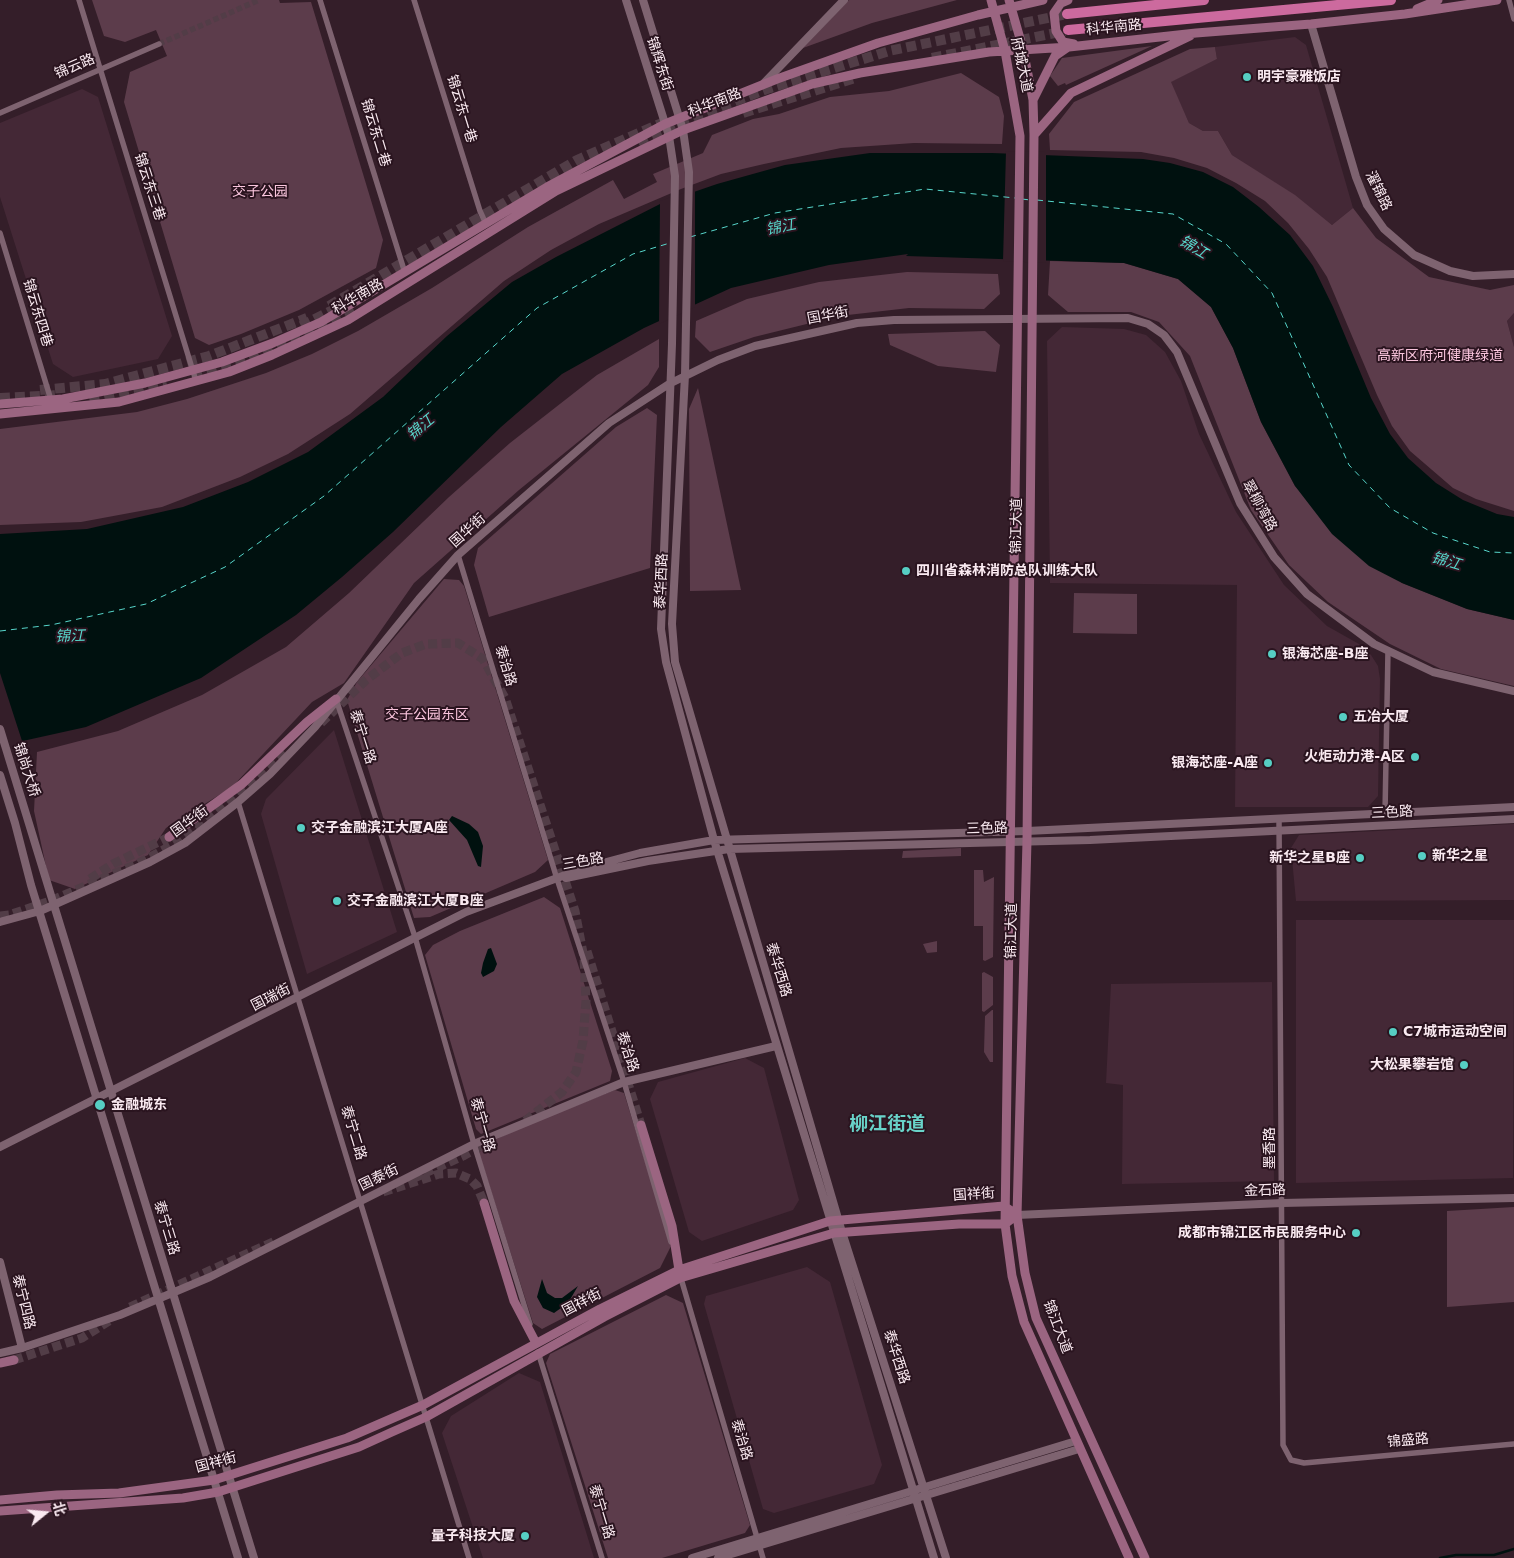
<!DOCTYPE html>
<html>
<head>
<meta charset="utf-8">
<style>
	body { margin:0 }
	#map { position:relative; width:1514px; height:1558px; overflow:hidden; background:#341e29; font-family:"DejaVu Sans","Noto Sans SC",sans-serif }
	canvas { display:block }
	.north { position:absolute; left:20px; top:1488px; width:50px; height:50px; -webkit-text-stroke:4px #2a141f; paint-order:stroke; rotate:73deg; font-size:14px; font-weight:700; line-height:20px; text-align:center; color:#faeaf1 }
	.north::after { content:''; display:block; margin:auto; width:18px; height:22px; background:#faeaf1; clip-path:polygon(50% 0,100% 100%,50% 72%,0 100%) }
</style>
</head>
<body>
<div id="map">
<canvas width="1514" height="1558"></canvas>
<div class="north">北</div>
</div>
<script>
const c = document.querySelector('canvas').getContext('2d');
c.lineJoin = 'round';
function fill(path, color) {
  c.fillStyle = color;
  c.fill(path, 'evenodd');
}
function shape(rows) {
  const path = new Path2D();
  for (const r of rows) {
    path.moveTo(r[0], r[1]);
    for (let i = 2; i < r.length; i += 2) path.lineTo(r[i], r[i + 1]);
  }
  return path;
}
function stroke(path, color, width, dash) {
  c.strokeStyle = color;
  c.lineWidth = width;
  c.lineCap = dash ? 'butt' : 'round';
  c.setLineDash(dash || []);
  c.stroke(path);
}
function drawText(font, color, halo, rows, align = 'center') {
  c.font = font + ' "DejaVu Sans","Noto Sans SC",sans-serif';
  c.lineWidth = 4;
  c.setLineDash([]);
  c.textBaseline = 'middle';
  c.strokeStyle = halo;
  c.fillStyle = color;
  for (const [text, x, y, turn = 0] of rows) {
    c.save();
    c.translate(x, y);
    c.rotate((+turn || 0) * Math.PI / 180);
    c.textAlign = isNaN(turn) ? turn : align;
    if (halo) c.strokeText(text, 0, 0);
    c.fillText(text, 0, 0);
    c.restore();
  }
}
const built = shape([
	[1295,37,1306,45,1353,208,1332,225,1295,196,1232,155,1218,131,1203,131,1189,123,1170,82,1217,59,1215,47],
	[82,89,98,97,172,336,158,359,73,377,53,364,0,197,0,123],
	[1514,313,1514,347,1507,321],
	[1062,327,1124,329,1146,335,1165,352,1181,381,1199,434,1236,512,1284,585,1327,626,1359,644,1371,655,1378,666,1380,679,1378,796,1368,807,1235,807,1237,585,1050,583,1047,341],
	[334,730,397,932,307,974,261,814,266,799],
	[1514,824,1514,900,1296,901,1291,848,1299,835],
	[1296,920,1514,920,1513,1178,1296,1183],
	[1272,982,1274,1181,1122,1184,1123,1085,1106,1083,1111,984],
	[745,1058,764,1068,799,1200,793,1210,702,1241,689,1232,650,1099,658,1082],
	[807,1267,830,1282,882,1465,874,1484,774,1513,763,1509,704,1304,706,1296],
	[519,1373,540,1382,594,1558,483,1558,442,1433,451,1416]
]);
const green = shape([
	[92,0,279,0,280,3,311,2,383,240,376,268,299,310,241,334,209,345,195,338,124,102,130,72,167,56,156,30,125,42,104,36],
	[849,0,957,0,872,23,803,48],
	[1152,46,1066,85,1065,83,1058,86,1050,76,1062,58],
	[1215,47,1217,59,1171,82,1189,123,1203,131,1218,131,1232,155,1295,195,1332,225,1353,208,1376,238,1429,277,1490,290,1514,285,1514,313,1507,321,1514,347,1514,511,1476,499,1453,488,1410,451,1392,426,1377,395,1327,277,1309,249,1288,223,1265,201,1236,183,1207,168,1174,158,1141,152,1050,150,1049,134,1074,102,1190,49],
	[961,73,999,97,1004,116,1002,144,914,143,841,148,764,164,721,174,681,189,599,224,551,250,504,281,350,414,288,454,240,477,162,507,81,522,0,525,0,429,137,412,187,399,266,373,312,354,358,331,432,288,528,227,613,180,624,199,657,182,653,174,703,153,712,135,753,119,779,114,830,97,889,91],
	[1050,261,1124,263,1178,279,1211,307,1233,348,1261,422,1295,486,1402,583,1467,609,1514,620,1514,686,1441,669,1390,644,1328,602,1289,565,1251,510,1190,356,1159,322,1131,312,1068,312,1048,295],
	[907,272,998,274,1000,294,984,309,909,308,839,316,754,337,710,352,695,337,696,321,747,299,819,282],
	[985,331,1000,345,996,372,938,366,890,345,888,334],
	[659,339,659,367,648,385,519,490,414,583,344,683,312,702,232,787,166,828,148,855,75,889,49,880,34,811,37,752,118,731,202,695,286,647,349,593,449,497,510,443,597,375],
	[698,388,741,590,690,591,689,409],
	[647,408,657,415,650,568,489,617,474,565,478,548,616,427],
	[444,579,459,580,464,586,548,860,535,872,430,917,414,918,347,700,357,682],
	[1074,593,1137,594,1137,634,1073,633],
	[961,848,961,856,902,858,903,851],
	[974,870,983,870,984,882,994,877,993,957,985,961,983,960,983,926,974,926],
	[544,897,560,908,612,1071,610,1081,481,1134,476,1129,425,955,433,945,460,931],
	[937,941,937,952,927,953,923,944],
	[984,972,993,977,993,1005,984,1012,982,1011,982,973],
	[992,1010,993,1010,993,1062,990,1062,984,1052,985,1016],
	[615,1090,624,1093,671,1246,660,1268,542,1329,533,1323,479,1153,485,1145,517,1129],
	[1514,1207,1514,1302,1447,1307,1447,1211],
	[666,1295,683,1303,750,1525,745,1533,662,1558,608,1558,546,1363,550,1354]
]);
const water = shape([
	[870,153,992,153,1143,159,1170,163,1203,172,1233,187,1259,207,1290,235,1313,266,1333,307,1371,398,1390,434,1408,458,1436,483,1463,500,1497,514,1514,517,1514,620,1467,609,1402,583,1369,566,1332,534,1295,486,1261,422,1233,348,1211,307,1178,279,1124,263,906,256,908,254,829,265,731,288,644,328,562,374,501,427,393,532,342,577,296,615,201,678,86,727,0,746,0,534,87,529,183,507,248,482,308,452,383,397,447,336,512,282,556,257,662,203,717,184,785,165],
	[452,816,469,824,478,832,483,846,481,867,478,866,467,840,449,820],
	[491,948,497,964,494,971,483,977,481,973,483,963,488,949],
	[542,1279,547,1293,555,1298,562,1298,578,1286,568,1303,554,1313,543,1308,537,1297]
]);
const pier = shape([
	[1006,151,1046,152,1046,263,1003,261],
	[695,189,695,307,659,324,660,201],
	[0,673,23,744,0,748]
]);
const stream = shape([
	[1440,1558,1456,1555,1494,1555,1514,1549]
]);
const ferry = shape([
	[1022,199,1030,200],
	[1037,200,1173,214,1226,244,1272,293,1349,465,1390,508,1433,533,1490,552,1514,553],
	[690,237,775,213,925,189,1015,198],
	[0,631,51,625,146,604,225,567,324,496,537,308,633,254,670,243]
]);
const minorTunnel = shape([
	[159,44,259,0]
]);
const secondaryTunnel = shape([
	[321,723,366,680,402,653,426,644,458,643,483,659,505,698,575,911,584,958,586,1001,583,1041,576,1072,562,1092,525,1121],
	[90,879,113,864,169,837],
	[0,916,9,915,50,901,137,864,180,841,213,816,289,751],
	[587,951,641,1125],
	[412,1179,463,1156,495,1138],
	[383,1192,439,1174,456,1173,470,1179,477,1186,484,1203],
	[130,1307,275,1241],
	[14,1360,82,1338,112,1319]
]);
const trunkTunnel = shape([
	[932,58,1065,31],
	[743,113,855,78],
	[638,142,699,115,767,89,889,51,1067,14],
	[329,306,577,160,662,123],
	[301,326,339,307],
	[193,378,249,361,359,310],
	[40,390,105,384,209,356,307,318],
	[0,398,60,395],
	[90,402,167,385]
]);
const minor = shape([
	[79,0,196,381],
	[320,0,405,273],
	[414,0,480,211,486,224],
	[1509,0,1514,19],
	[0,113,159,44],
	[0,233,51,400],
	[458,555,557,879,624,1082,671,1242],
	[336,699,415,937,474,1144,530,1324],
	[238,802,469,1558],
	[1385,813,1388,650],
	[1279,819,1283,1445,1291,1460,1304,1463,1514,1444],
	[680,1275,763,1558],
	[538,1352,602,1558]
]);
const tertiary = shape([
	[626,0,669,136,675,176,672,344,661,629,666,662,714,840,934,1558],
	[643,0,683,130,689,172,685,375,672,624,675,662,842,1232,946,1558],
	[1311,24,1356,177,1367,205,1384,229,1414,255,1450,271,1473,276,1514,274],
	[764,83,844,0],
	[0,729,254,1558],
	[0,775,15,823,31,885,238,1558],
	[566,878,648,861,729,849,1090,840,1514,819],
	[0,922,40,911,150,862,185,843,238,802,270,774,315,727,419,599,458,555,609,423,669,384,718,360,755,346,857,323,894,320,1128,318,1148,324,1164,335,1177,352,1240,503,1274,557,1307,594,1374,644,1433,672,1514,691],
	[0,1147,466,912,584,868,640,853,714,840,1027,831,1514,807],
	[1017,1215,1282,1203,1514,1198],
	[0,1262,22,1348],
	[0,1353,22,1348,120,1315,210,1277,474,1144,624,1082,776,1046],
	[692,1558,1076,1441],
	[718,1558,1079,1449]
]);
const secondary = shape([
	[991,0,1005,51,1020,136,1005,1224,1012,1276,1024,1322,1129,1558],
	[1009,0,1023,49,1033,100,1034,135,1027,841,1017,1215,1025,1273,1036,1318,1145,1558],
	[1068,0,1061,3,1054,13,1056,31,1063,42,1074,44],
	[1417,9,1438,0],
	[1033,100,1055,56,1068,47],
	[1034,135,1071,93,1190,36],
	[0,404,63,399,145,383,222,362,273,343,321,322,547,187,665,124,777,79,878,43,978,15,1043,0],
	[0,414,119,402,229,372,272,355,348,320,556,191,683,130,812,84,860,73,989,52,1069,47,1196,33,1311,24,1405,14,1497,0],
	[169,837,242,784,307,722,336,699],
	[641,1125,672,1226,679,1270],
	[484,1203,514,1301,536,1343],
	[0,1363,14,1360],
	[0,1500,57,1495,119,1493,214,1480,347,1438,423,1405,600,1309,679,1270,830,1221,1004,1206,1017,1215,1005,1224,959,1224,834,1233,680,1278,604,1317,426,1417,392,1432,359,1447,218,1492,183,1498,0,1511]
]);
const trunk = shape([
	[1067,14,1204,0],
	[1068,30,1391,0]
]);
const markers = [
	[1247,77,5,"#56cec3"],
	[906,571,5,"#56cec3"],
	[1272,654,5,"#56cec3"],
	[1343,717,5,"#56cec3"],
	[1415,757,5,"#56cec3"],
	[1268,763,5,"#56cec3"],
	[301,828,5,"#56cec3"],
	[1422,856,5,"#56cec3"],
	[1360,858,5,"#56cec3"],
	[337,901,5,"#56cec3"],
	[1393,1032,5,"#56cec3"],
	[1464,1065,5,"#56cec3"],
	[100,1105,6,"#56cec3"],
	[1356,1233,5,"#56cec3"],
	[525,1536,5,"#56cec3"]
];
const streetNames = [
	["科华南路",1114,28,-6],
	["锦辉东街",659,64,72],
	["府城大道",1021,65,78],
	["锦云路",75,67,-23],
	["科华南路",715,103,-21],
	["锦云东一巷",461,109,73],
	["锦云东二巷",375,133,73],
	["锦云东三巷",149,187,72],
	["濯锦路",1378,191,64],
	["科华南路",358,297,-30],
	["锦云东四巷",37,313,73],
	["国华街",828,316,-11],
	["翠柳湾路",1259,506,61],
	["锦江大道",1017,526,-89],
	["国华街",468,531,-42],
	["泰华西路",662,581,-87],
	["泰治路",505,666,73],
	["泰宁一路",362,737,72],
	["锦尚大桥",26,770,72],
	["三色路",1392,813,-3],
	["国华街",190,822,-36],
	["三色路",987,829,-2],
	["三色路",583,862,-10],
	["锦江大道",1012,931,-89],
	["泰华西路",778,970,73],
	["国瑞街",271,998,-27],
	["泰治路",627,1052,72],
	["泰宁一路",482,1125,74],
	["泰宁二路",353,1133,73],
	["墨香路",1270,1148,-90],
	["国泰街",379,1178,-26],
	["金石路",1265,1191,-2],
	["国祥街",974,1195,-4],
	["泰宁三路",166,1228,73],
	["泰宁四路",23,1302,76],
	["国祥街",582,1303,-28],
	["锦江大道",1057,1327,69],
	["泰华西路",896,1357,72],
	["泰治路",741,1440,73],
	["锦盛路",1408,1441,-5],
	["国祥街",216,1463,-15],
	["泰宁一路",601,1512,73]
];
const poiNames = [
	["明宇豪雅饭店",1257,77],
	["四川省森林消防总队训练大队",916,571],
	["银海芯座-B座",1282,654],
	["五冶大厦",1353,717],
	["火炬动力港-A区",1405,757,"right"],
	["银海芯座-A座",1258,763,"right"],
	["交子金融滨江大厦A座",311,828],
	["新华之星",1432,856],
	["新华之星B座",1350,858,"right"],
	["交子金融滨江大厦B座",347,901],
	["C7城市运动空间",1403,1032],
	["大松果攀岩馆",1454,1065,"right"],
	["金融城东",111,1105],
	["成都市锦江区市民服务中心",1346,1233,"right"],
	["量子科技大厦",515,1536,"right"]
];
const parkNames = [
	["交子公园",260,192],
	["高新区府河健康绿道",1440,356],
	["交子公园东区",427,715]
];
const waterNames = [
	["锦江",781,228,-11],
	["锦江",1193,248,31],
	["锦江",421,428,-40],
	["锦江",1446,562,16],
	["锦江",70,637,-2]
];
const districtNames = [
	["柳江街道",887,1125]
];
fill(built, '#442836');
fill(green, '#5c3c4b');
fill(water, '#00110f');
fill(pier, '#341e29');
stroke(stream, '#00110f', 2.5);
stroke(ferry, '#57d6cb', 1, [6, 5]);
stroke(minorTunnel, '#523d47', 5.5, [5.5, 3]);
stroke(secondaryTunnel, '#523d47', 9, [9, 4.5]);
stroke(trunkTunnel, '#523d47', 10, [10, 5]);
stroke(minor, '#7e6370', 5.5);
stroke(tertiary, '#7e6370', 8);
stroke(secondary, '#9b6581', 9);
stroke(trunk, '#cc6a9e', 10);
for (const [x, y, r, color] of markers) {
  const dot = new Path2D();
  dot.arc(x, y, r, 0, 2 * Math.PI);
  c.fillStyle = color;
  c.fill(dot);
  stroke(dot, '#2a141f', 2);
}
drawText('14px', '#faeaf1', '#2a141f', streetNames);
drawText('bold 14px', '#faeaf1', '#2a141f', poiNames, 'left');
drawText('14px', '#fac5dd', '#2a141f', parkNames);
drawText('italic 15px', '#57d6cb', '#2a141f', waterNames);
drawText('bold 19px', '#69d3c9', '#2a141f', districtNames);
</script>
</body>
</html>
